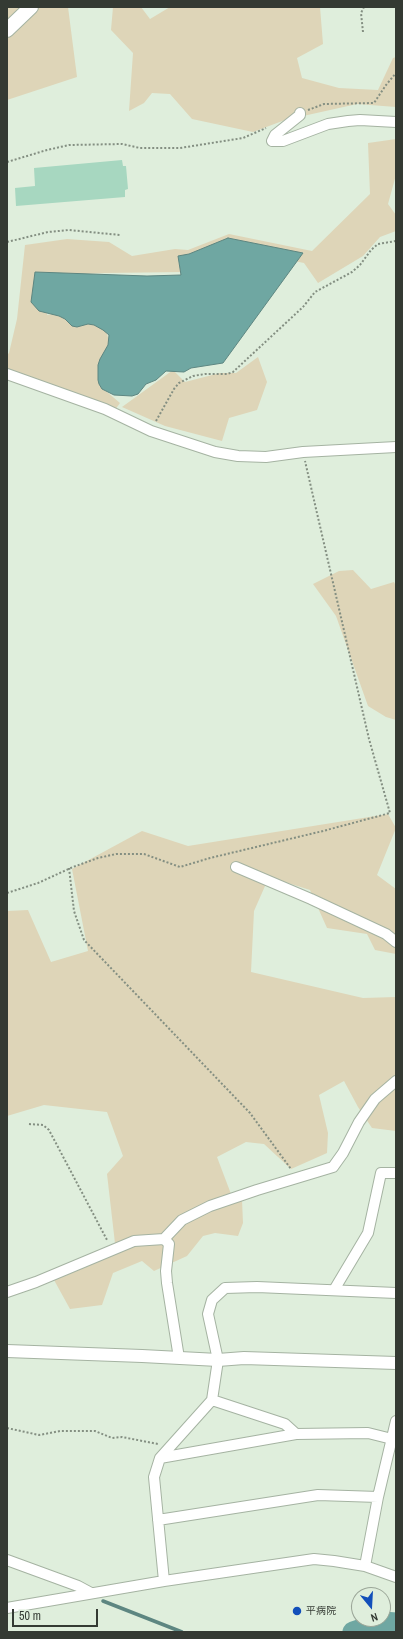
<!DOCTYPE html>
<html>
<head>
<meta charset="utf-8">
<style>
	body { margin:0 }
	#map { position:relative; width:403px; height:1639px; overflow:hidden; background:#dfeedc; font-family:"Archivo Narrow",sans-serif }
	canvas { display:block }
	.frame { position:absolute; inset:0; border:8px solid #343a33; pointer-events:none }
	.north { position:absolute; left:351px; top:1587px; width:40px; height:40px; box-sizing:border-box; background:#dfeedc; border:1px solid #9ba698; border-radius:50%; rotate:162deg; font-size:11px; font-weight:700; line-height:16px; text-align:center; color:#343a33 }
	.north::after { content:''; display:block; margin:auto; width:14px; height:18px; background:#124fba; clip-path:polygon(50% 0,100% 100%,50% 72%,0 100%) }
	.scale { position:absolute; left:12px; top:1609px; width:86px; height:18px; box-sizing:border-box; border:2px solid #343a33; border-top:0; padding-left:5px; font-size:12px; line-height:14px; white-space:nowrap; color:#343a33; -webkit-text-stroke:3px #dfeedc; paint-order:stroke }
</style>
</head>
<body>
<div id="map">
<canvas width="403" height="1639"></canvas>
<div class="frame"></div>
<div class="north">N</div>
<div class="scale">50 m</div>
</div>
<script>
const c = document.querySelector('canvas').getContext('2d');
c.lineJoin = 'round';
function fill(path, color) {
  c.fillStyle = color;
  c.fill(path, 'evenodd');
}
function shape(rows) {
  const path = new Path2D();
  for (const r of rows) {
    path.moveTo(r[0], r[1]);
    for (let i = 2; i < r.length; i += 2) path.lineTo(r[i], r[i + 1]);
  }
  return path;
}
function stroke(path, color, width, dash) {
  c.strokeStyle = color;
  c.lineWidth = width;
  c.lineCap = dash ? 'butt' : 'round';
  c.setLineDash(dash || []);
  c.stroke(path);
}
function drawText(font, color, halo, rows, align = 'center') {
  c.font = font + ' "Archivo Narrow","Noto Sans JP",sans-serif';
  c.lineWidth = 4;
  c.setLineDash([]);
  c.textBaseline = 'middle';
  c.strokeStyle = halo;
  c.fillStyle = color;
  for (const [text, x, y, turn = 0] of rows) {
    c.save();
    c.translate(x, y);
    c.rotate((+turn || 0) * Math.PI / 180);
    c.textAlign = isNaN(turn) ? turn : align;
    if (halo) c.strokeText(text, 0, 0);
    c.fillText(text, 0, 0);
    c.restore();
  }
}
const green = shape([
	[7,7,68,7,77,77,7,100],
	[113,7,141,7,150,19,170,7,320,7,323,44,297,58,302,78,339,88,378,90,393,58,396,57,396,107,357,104,285,120,253,132,192,119,170,94,152,93,144,103,129,111,133,53,111,30],
	[396,139,396,175,388,204,396,215,396,231,380,237,363,256,318,283,304,263,234,249,186,272,104,273,51,276,47,315,80,309,104,323,112,352,100,386,120,403,115,410,7,368,7,355,9,353,17,319,25,245,67,239,109,242,132,256,175,249,188,250,229,234,312,251,370,194,368,143],
	[258,357,267,382,257,410,229,418,222,441,165,426,122,407,173,370,185,382,220,373,236,373],
	[353,570,371,589,394,582,396,586,396,720,386,717,368,706,336,616,313,584,339,571],
	[388,814,396,828,377,875,396,889,396,954,375,950,367,934,327,928,310,890,269,877,254,911,251,972,363,998,396,997,396,1131,372,1128,358,1107,344,1081,319,1095,328,1133,327,1153,291,1169,264,1144,246,1142,217,1157,231,1194,242,1200,243,1223,238,1236,215,1233,203,1236,187,1256,154,1271,142,1261,113,1273,102,1305,70,1309,54,1280,116,1252,107,1174,123,1156,107,1112,44,1105,7,1116,7,911,28,910,51,962,88,951,72,869,142,831,188,846]
]);
const water = shape([
	[228,238,303,253,223,363,191,368,184,372,166,371,156,380,146,384,138,394,132,396,114,395,102,389,99,384,98,380,98,365,100,359,108,345,109,335,103,330,94,325,88,324,77,327,72,326,65,319,59,316,39,311,31,302,35,272,147,276,181,275,178,256,189,254,228,238]
]);
const stream = shape([
	[103,1601,182,1632]
]);
const river = shape([
	[353,1632,383,1622,396,1623]
]);
const building = shape([
	[122,160,123,166,126,166,128,189,125,190,125,197,16,206,15,188,35,186,34,168]
]);
const path = shape([
	[363,32,361,13,364,7],
	[308,110,324,104,374,103,386,85,396,73],
	[7,162,47,150,69,145,122,144,140,148,180,148,243,138,266,128],
	[7,242,48,232,69,230,120,235],
	[156,421,174,389,179,383,193,376,205,374,227,374,233,372,303,307,315,292,352,272,360,265,371,250,378,244,396,241],
	[69,868,74,911,84,940,250,1113,291,1169],
	[7,893,38,883,73,867,98,858,116,854,144,854,180,867,210,858,323,831,390,813,369,739,305,461],
	[29,1124,43,1125,49,1130,107,1240],
	[7,1428,39,1435,60,1431,95,1431,112,1438,122,1437,158,1444]
]);
const minor = shape([
	[300,113,300,115,275,135,272,141,283,141,328,124,348,121,360,120,396,122],
	[7,374,105,409,151,431,215,452,238,456,266,457,303,452,396,447],
	[236,867,311,899,386,934,396,942],
	[164,1239,169,1244,166,1271,167,1283,179,1358],
	[334,1290,368,1233,381,1173,396,1173],
	[7,1292,36,1282,134,1241,164,1239,182,1220,210,1206,257,1190,333,1167,343,1153,359,1122,375,1099,396,1081],
	[212,1400,285,1424,296,1434],
	[160,1458,296,1434,368,1433,396,1440],
	[158,1520,318,1495,378,1497],
	[7,1560,78,1586,91,1593],
	[365,1566,378,1497,396,1421],
	[164,1581,154,1477,160,1458,212,1400,218,1360,208,1314,212,1300,225,1288,257,1287,396,1293],
	[7,1608,164,1581,314,1559,334,1561,365,1566,396,1577]
]);
const tertiary = shape([
	[7,1351,142,1356,218,1360,244,1358,396,1363]
]);
const secondary = shape([
	[7,30,31,7]
]);
const markers = [
	[297,1611,5,"#124fba"]
];
const poiNames = [
	["平病院",306,1611]
];
fill(green, '#ded5b8');
fill(water, '#6fa7a2');
stroke(water, '#5d8681', 1);
stroke(stream, '#5d8681', 3.5);
stroke(river, '#6fa7a2', 21);
fill(building, '#a7d7c0');
stroke(minor, '#a5b3a2', 12);
stroke(tertiary, '#a5b3a2', 14);
stroke(secondary, '#a5b3a2', 16);
stroke(path, '#848f82', 2, [2, 2]);
stroke(minor, '#fff', 10);
stroke(tertiary, '#fff', 12);
stroke(secondary, '#fff', 14);
for (const [x, y, r, color] of markers) {
  const dot = new Path2D();
  dot.arc(x, y, r, 0, 2 * Math.PI);
  c.fillStyle = color;
  c.fill(dot);
  stroke(dot, '#dfeedc', 1.5);
}
drawText('10px', '#343a33', '#dfeedc', poiNames, 'left');
</script>
</body>
</html>
